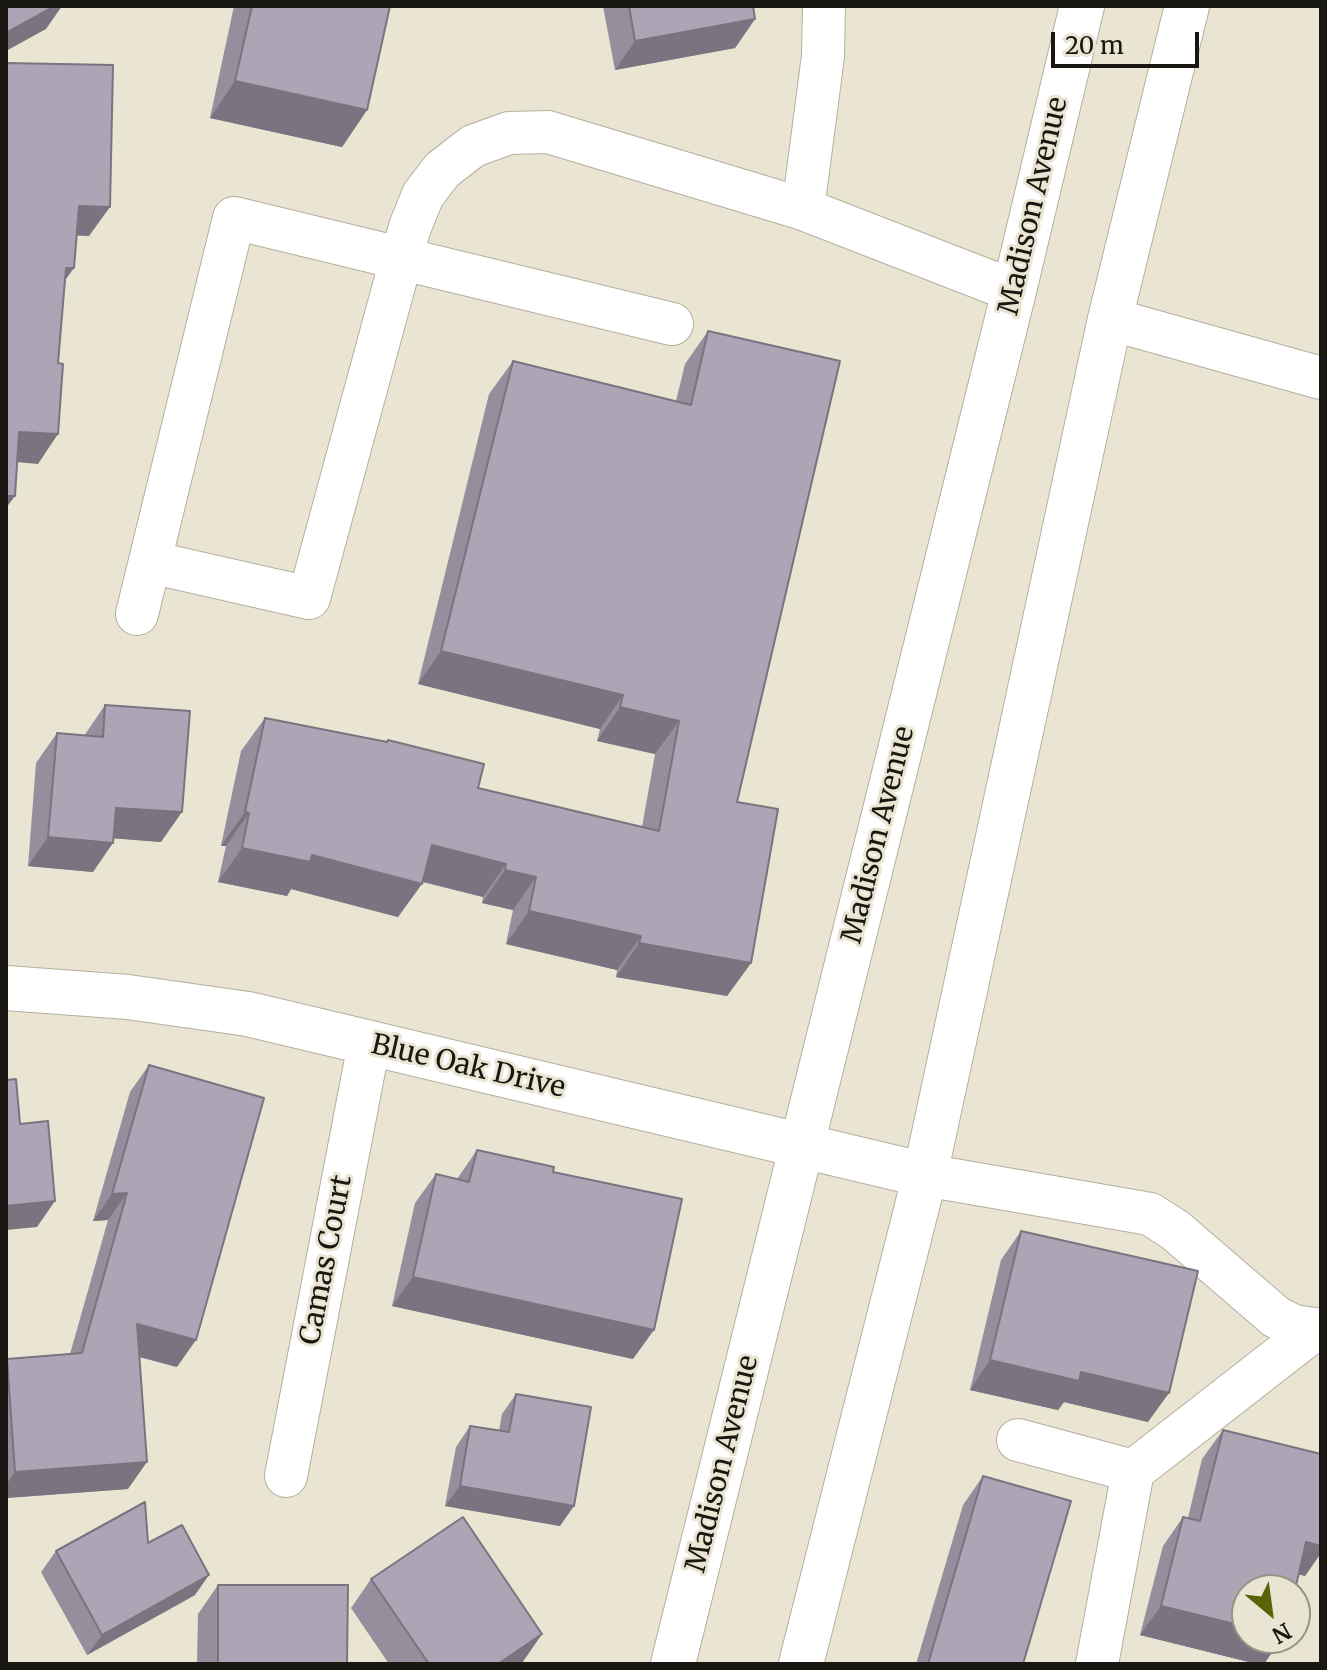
<!DOCTYPE html>
<html>
<head>
<meta charset="utf-8">
<style>
	body { margin:0 }
	#map { position:relative; width:1327px; height:1670px; overflow:hidden; background:#eae5d3; font-family:Merriweather,serif }
	canvas { display:block }
	.frame { position:absolute; inset:0; border:8px solid #191711; pointer-events:none }
	.north { position:absolute; left:1231px; top:1574px; width:80px; height:80px; box-sizing:border-box; background:#eae5d3; border:2px solid #969385; border-radius:50%; rotate:151deg; font-size:22px; font-weight:700; line-height:32px; text-align:center; color:#191711 }
	.north::after { content:''; display:block; margin:auto; width:28px; height:36px; background:#586407; clip-path:polygon(50% 0,100% 100%,50% 72%,0 100%) }
	.scale { position:absolute; left:1051px; top:32px; width:148px; height:36px; box-sizing:border-box; border:4px solid #191711; border-top:0; padding-left:10px; font-size:24px; line-height:28px; white-space:nowrap; color:#191711; -webkit-text-stroke:6px #eae5d3; paint-order:stroke }
</style>
</head>
<body>
<div id="map">
<canvas width="1327" height="1670"></canvas>
<div class="frame"></div>
<div class="north">N</div>
<div class="scale">20 m</div>
</div>
<script>
const c = document.querySelector('canvas').getContext('2d');
c.lineJoin = 'round';
function shape(rows) {
  const path = new Path2D();
  for (const r of rows) {
    path.moveTo(r[0], r[1]);
    for (let i = 2; i < r.length; i += 2) path.lineTo(r[i], r[i + 1]);
  }
  return path;
}
function stroke(path, color, width, dash) {
  c.strokeStyle = color;
  c.lineWidth = width;
  c.lineCap = dash ? 'butt' : 'round';
  c.setLineDash(dash || []);
  c.stroke(path);
}
function fill(path, color) {
  c.fillStyle = color;
  c.fill(path, 'evenodd');
}
function drawText(font, color, halo, rows, align = 'center') {
  c.font = font + ' Merriweather,serif';
  c.lineWidth = 6;
  c.setLineDash([]);
  c.textBaseline = 'middle';
  c.strokeStyle = halo;
  c.fillStyle = color;
  for (const [text, x, y, turn = 0] of rows) {
    c.save();
    c.translate(x, y);
    c.rotate((+turn || 0) * Math.PI / 180);
    c.textAlign = isNaN(turn) ? turn : align;
    if (halo) c.strokeText(text, 0, 0);
    c.fillText(text, 0, 0);
    c.restore();
  }
}
const minor = shape([
	[803,209,823,56,824,6],
	[1110,319,1321,378],
	[150,562,309,598,410,227,423,195,442,170,473,146,509,133,548,132,803,209,1014,291],
	[137,614,234,218,672,324],
	[925,1175,1150,1214,1175,1230,1276,1317,1294,1326,1321,1330],
	[1018,1440,1133,1471],
	[286,1476,369,1044],
	[1097,1664,1133,1471,1314,1330]
]);
const tertiary = shape([
	[6,988,128,997,248,1014,925,1175]
]);
const primary = shape([
	[673,1664,1014,291,1082,6],
	[801,1664,925,1175,1110,319,1187,6]
]);
const wall = shape([
	[234,6,390,6,367,110,342,147,210,118],
	[603,6,753,6,755,19,735,48,615,70],
	[708,331,737,802,751,963,727,996,616,977,617,970,506,944,513,910,482,903,483,897,422,882,398,917,291,889,287,896,218,882,226,846,221,846,241,751,265,718,386,742,388,740,478,788,642,827,655,754,597,741,600,729,418,684,489,394,513,361,676,401,685,364],
	[105,705,161,842,114,838,93,872,28,866,36,763,57,733,84,736],
	[149,1065,177,1367,139,1357,128,1489,6,1498,6,1360,7,1359,70,1354,108,1220,93,1221,130,1092],
	[477,1150,553,1172,633,1359,392,1306,415,1203,436,1174,457,1179],
	[1021,1231,1148,1422,1064,1402,1058,1410,970,1390,1001,1260],
	[516,1394,560,1526,445,1506,456,1447,470,1426,499,1431,502,1414],
	[1223,1430,1321,1454,1321,1553,1305,1576,1298,1574,1282,1638,1264,1664,1257,1664,1140,1635,1163,1546,1183,1517,1188,1518,1202,1459],
	[983,1476,1023,1664,916,1664,963,1505],
	[148,1543,195,1595,87,1655,41,1572,56,1551],
	[371,1579,542,1634,521,1664,389,1664,351,1608],
	[218,1585,347,1664,197,1664,198,1614]
]);
const shadedWall = shape([
	[55,6,62,6,46,29,6,51,6,33],
	[755,19,735,48,615,70,635,41],
	[235,81,367,110,342,147,210,118],
	[79,206,110,207,89,236,59,235],
	[66,268,74,268,53,297],
	[19,432,58,434,38,464,6,461],
	[6,496,15,496,6,508],
	[441,651,623,695,600,729,418,684],
	[620,707,679,721,655,754,597,741],
	[116,808,182,812,161,842,96,837],
	[245,812,249,813,226,846,221,846],
	[48,837,113,843,93,872,28,866],
	[432,845,506,864,483,897,409,878],
	[242,848,312,855,422,884,398,917,291,889,287,896,218,882],
	[505,870,536,877,513,910,482,903],
	[529,911,641,936,617,970,506,944],
	[639,943,751,963,727,996,616,977],
	[127,1193,108,1220,93,1221,112,1194],
	[55,1201,37,1227,6,1230,6,1206],
	[413,1277,654,1330,633,1359,392,1306],
	[137,1324,196,1340,177,1367,118,1351],
	[990,1360,1081,1372,1169,1393,1148,1422,1064,1402,1058,1410,970,1390],
	[147,1462,128,1489,6,1498,6,1485,15,1472],
	[460,1486,574,1506,560,1526,445,1506],
	[1306,1542,1321,1546,1321,1553,1305,1576,1286,1571],
	[209,1575,195,1595,87,1655,102,1635],
	[1161,1606,1247,1627,1247,1638,1282,1638,1264,1664,1257,1664,1140,1635],
	[542,1634,522,1663,498,1664]
]);
const building = shape([
	[6,6,55,6,6,33,6,6],
	[252,6,390,6,367,110,235,81,252,6],
	[629,6,753,6,755,19,635,41,629,6],
	[6,63,113,65,110,207,79,206,74,268,66,268,58,363,63,364,58,434,19,432,15,496,6,496,6,63],
	[708,331,840,361,737,802,778,809,751,963,639,943,641,936,529,911,536,877,505,870,506,864,432,845,422,884,312,855,310,862,242,848,249,813,245,812,265,718,387,742,388,740,484,764,478,788,659,831,679,721,620,707,623,695,441,651,513,361,691,405,708,331],
	[105,705,190,711,182,812,116,808,113,843,48,837,57,733,103,737,105,705],
	[149,1065,264,1098,196,1340,137,1324,147,1462,15,1472,7,1359,82,1353,127,1193,112,1194,149,1065],
	[16,1079,20,1124,48,1121,55,1201,6,1206,6,1080,16,1079],
	[477,1150,554,1167,553,1172,682,1199,654,1330,413,1277,436,1174,469,1182,477,1150],
	[1021,1231,1198,1271,1169,1393,1081,1372,1079,1381,990,1360,1021,1231],
	[516,1394,591,1407,574,1506,460,1486,470,1426,509,1432,516,1394],
	[1223,1430,1321,1454,1321,1546,1306,1542,1295,1590,1247,1590,1247,1627,1161,1606,1183,1517,1200,1521,1223,1430],
	[983,1476,1071,1501,1023,1664,928,1664,983,1476],
	[145,1502,148,1543,182,1525,209,1575,102,1635,56,1551,145,1502],
	[463,1517,542,1634,498,1664,429,1664,371,1579,463,1517],
	[218,1585,348,1585,347,1664,218,1664,218,1585]
]);
const streetNames = [
	["Madison Avenue",1034,206,-77],
	["Madison Avenue",879,835,-76],
	["Blue Oak Drive",468,1067,13],
	["Camas Court",327,1260,-79],
	["Madison Avenue",723,1464,-76]
];
stroke(minor, '#b4af9e', 44);
stroke(tertiary, '#b4af9e', 46);
stroke(primary, '#b4af9e', 46);
stroke(minor, '#fff', 42);
stroke(tertiary, '#fff', 44);
stroke(primary, '#fff', 44);
fill(wall, '#958e9c');
fill(shadedWall, '#79747f');
fill(building, '#ada5b5');
stroke(building, '#79747f', 2);
drawText('28px', '#191711', '#eae5d3', streetNames);
</script>
</body>
</html>
